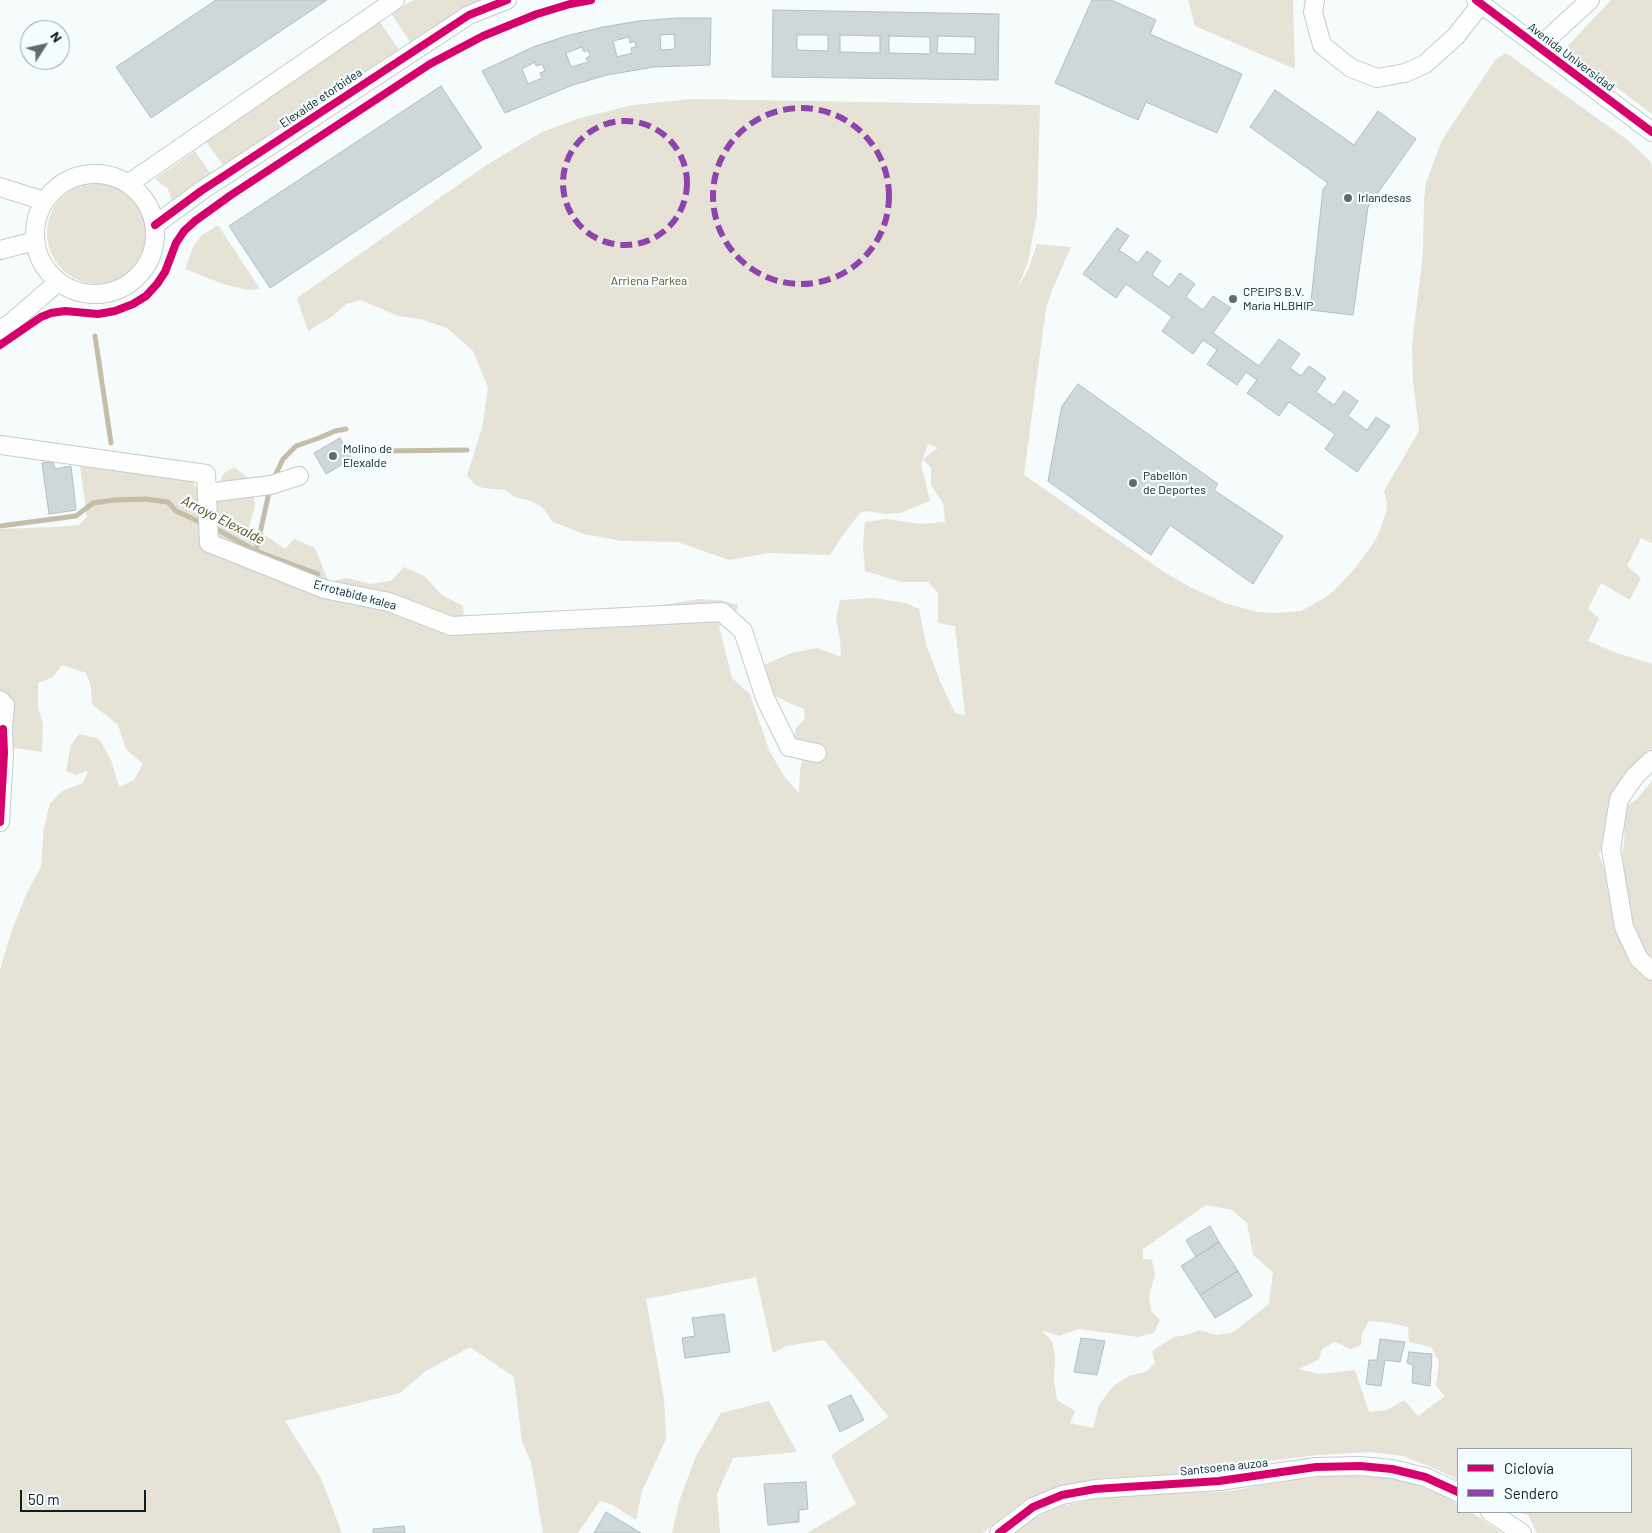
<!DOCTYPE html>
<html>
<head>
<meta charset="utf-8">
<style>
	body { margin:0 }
	#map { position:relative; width:1652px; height:1533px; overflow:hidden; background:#f6fbfb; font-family:Barlow,sans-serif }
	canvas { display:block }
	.legend { position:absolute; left:1457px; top:1448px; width:175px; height:65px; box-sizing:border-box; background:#f3fcfe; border:1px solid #97a4a6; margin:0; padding:6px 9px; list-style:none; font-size:15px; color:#0d1f22 }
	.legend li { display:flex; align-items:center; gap:10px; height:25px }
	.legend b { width:25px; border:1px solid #97a4a6 }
	.north { position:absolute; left:20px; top:20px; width:50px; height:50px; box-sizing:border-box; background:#f3fcfe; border:1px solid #97a4a6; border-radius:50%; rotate:55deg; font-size:14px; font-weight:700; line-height:20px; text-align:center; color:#0d1f22 }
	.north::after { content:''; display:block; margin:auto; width:18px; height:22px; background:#5f6c6e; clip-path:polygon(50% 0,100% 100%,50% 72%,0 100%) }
	.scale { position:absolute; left:20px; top:1490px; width:126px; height:22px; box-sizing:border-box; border:2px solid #0d1f22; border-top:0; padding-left:6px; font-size:15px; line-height:18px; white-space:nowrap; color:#0d1f22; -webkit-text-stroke:4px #f3fcfe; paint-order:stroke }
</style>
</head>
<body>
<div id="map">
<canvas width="1652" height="1533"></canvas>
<ul class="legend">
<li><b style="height:6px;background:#d6006c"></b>Ciclovía</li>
<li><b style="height:6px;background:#8e44ad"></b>Sendero</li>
</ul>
<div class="north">N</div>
<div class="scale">50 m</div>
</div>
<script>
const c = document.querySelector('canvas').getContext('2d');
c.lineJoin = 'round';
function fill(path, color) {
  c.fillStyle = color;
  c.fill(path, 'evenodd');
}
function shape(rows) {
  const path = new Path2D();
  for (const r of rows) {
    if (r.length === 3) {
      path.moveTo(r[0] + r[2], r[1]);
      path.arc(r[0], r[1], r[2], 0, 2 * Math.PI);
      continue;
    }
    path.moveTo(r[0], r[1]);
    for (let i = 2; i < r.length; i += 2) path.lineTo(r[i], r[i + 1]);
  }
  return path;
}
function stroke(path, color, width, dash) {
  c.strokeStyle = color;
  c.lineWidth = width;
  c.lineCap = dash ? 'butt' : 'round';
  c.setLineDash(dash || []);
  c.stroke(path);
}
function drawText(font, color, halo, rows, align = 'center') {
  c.font = font + ' Barlow,sans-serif';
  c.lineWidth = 4.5;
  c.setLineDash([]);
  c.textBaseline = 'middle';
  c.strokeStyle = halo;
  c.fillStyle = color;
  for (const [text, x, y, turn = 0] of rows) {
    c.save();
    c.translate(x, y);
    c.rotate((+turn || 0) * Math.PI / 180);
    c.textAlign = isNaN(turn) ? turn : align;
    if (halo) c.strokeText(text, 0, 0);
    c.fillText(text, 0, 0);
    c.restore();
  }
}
const green = shape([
	[414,0,492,0,412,45,391,13],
	[1188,0,1293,0,1295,69,1195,26],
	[1611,0,1652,0,1652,114,1565,49],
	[379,21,400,51,226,169,204,139],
	[1506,53,1629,141,1651,162,1652,167,1652,543,1641,538,1627,566,1641,578,1630,600,1601,583,1588,609,1599,618,1588,641,1614,652,1652,664,1652,751,1624,780,1599,855,1606,874,1620,864,1624,844,1625,807,1636,800,1652,781,1652,1533,1537,1533,1528,1515,1518,1512,1631,1512,1631,1449,1458,1449,1458,1480,1438,1470,1403,1456,1370,1452,1318,1455,1251,1463,1236,1472,1105,1478,1056,1488,1025,1500,983,1533,807,1533,856,1504,831,1455,889,1417,824,1340,786,1346,773,1353,756,1277,646,1299,664,1399,666,1439,642,1491,636,1520,611,1504,600,1501,578,1533,543,1533,531,1462,522,1442,514,1377,470,1347,424,1372,400,1393,285,1421,321,1478,342,1533,0,1533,0,970,12,930,25,897,41,866,44,828,50,803,62,791,83,783,88,771,76,775,66,771,71,745,79,734,99,739,111,760,119,787,134,780,143,764,126,749,118,725,92,704,91,687,86,673,62,665,53,677,38,683,38,707,43,724,42,752,14,748,12,737,12,710,0,692,0,529,54,527,79,525,87,517,80,466,191,479,198,490,216,492,223,474,234,467,253,482,255,506,249,527,257,535,263,534,285,549,294,539,315,548,329,582,347,578,370,584,391,581,404,567,424,576,442,595,463,606,464,618,633,608,669,604,698,599,720,600,738,605,735,619,719,626,732,678,750,694,769,750,784,776,799,793,800,771,803,754,793,741,796,728,805,718,804,709,787,702,770,693,762,666,791,653,817,648,841,657,840,639,836,619,840,600,874,598,905,603,919,609,926,644,940,681,955,713,965,715,955,626,938,623,938,593,928,582,901,582,865,571,863,545,865,522,886,519,920,524,945,522,943,503,931,485,931,468,923,459,938,448,928,444,921,464,930,501,900,513,886,514,867,511,860,513,842,536,830,555,769,553,729,560,678,542,623,541,584,534,553,522,542,507,531,501,515,497,506,490,483,488,474,484,467,475,482,428,488,388,473,351,447,328,420,319,398,316,361,300,346,304,333,316,308,331,297,298,488,164,542,132,580,118,633,105,691,99,1040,105,1037,214,1028,262,1016,292,1028,270,1037,244,1071,247,1052,290,1046,308,1024,475,1164,572,1190,587,1225,603,1257,612,1276,613,1301,611,1323,599,1334,591,1355,568,1370,548,1378,535,1386,513,1387,503,1384,491,1419,431,1413,381,1412,345,1423,253,1424,199,1426,183,1442,140,1495,60],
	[1206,1205,1232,1210,1247,1223,1253,1255,1273,1272,1269,1304,1232,1333,1216,1335,1200,1330,1187,1335,1174,1337,1152,1351,1155,1363,1146,1372,1129,1376,1113,1386,1099,1405,1093,1428,1070,1423,1075,1411,1057,1400,1054,1380,1055,1357,1052,1341,1041,1330,1059,1336,1079,1329,1138,1337,1154,1333,1160,1320,1151,1311,1149,1296,1155,1275,1152,1260,1143,1259,1143,1249],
	[1369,1321,1390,1323,1408,1327,1409,1342,1431,1347,1439,1362,1436,1386,1445,1396,1418,1416,1404,1400,1387,1410,1369,1412,1355,1370,1319,1374,1299,1369,1319,1359,1322,1349,1335,1342,1351,1349,1361,1345,1362,1333],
	[195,151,213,178,173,204,168,189,155,179],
	[98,233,51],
	[218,225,260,289,247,290,223,284,185,269,194,245,202,235],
	[769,1401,797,1452,733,1458,717,1494,720,1533,672,1533,680,1499,696,1456,721,1413],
	[1371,1475,1415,1482,1452,1500,1458,1504,1458,1512,1471,1512,1502,1533,1014,1533,1031,1520,1057,1507,1090,1500,1118,1496,1231,1491,1262,1485,1326,1476]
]);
const stream = shape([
	[95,336,111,443],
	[380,451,467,450],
	[273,480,283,459,296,446,319,438,335,431,346,429],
	[0,526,76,516,93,503,114,500,145,499,168,502,176,511,220,531,256,551,318,574],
	[256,551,270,488]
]);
const building = shape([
	[216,0,327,0,151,118,116,67,216,0],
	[1092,0,1111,0,1156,20,1150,34,1242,74,1217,133,1146,102,1138,120,1055,83,1092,0],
	[773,10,999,14,998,80,772,77,773,10],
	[797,35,828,35,828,51,797,50,797,35],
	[840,35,880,36,880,53,840,52,840,35],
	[889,36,930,37,930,54,889,53,889,36],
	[938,36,975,37,975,54,937,53,938,36],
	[677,18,711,18,710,65,654,67,607,75,573,85,505,113,482,71,533,47,566,36,603,27,639,21,677,18],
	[674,34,675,49,661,50,660,35,674,34],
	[629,37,630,43,635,41,636,47,631,48,632,53,617,57,613,41,629,37],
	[582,47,584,52,588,50,590,56,586,58,588,62,571,67,566,53,582,47],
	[535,62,536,66,542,64,545,71,540,73,542,78,528,84,522,69,535,62],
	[441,86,482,148,270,288,229,226,441,86],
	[1275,90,1354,145,1378,111,1416,139,1368,207,1353,315,1310,310,1323,189,1328,183,1250,127,1275,90],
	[1117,228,1129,236,1119,250,1138,263,1147,251,1161,261,1152,275,1169,287,1180,273,1195,284,1186,297,1203,310,1213,296,1231,308,1213,333,1259,366,1279,339,1300,354,1290,368,1301,376,1309,366,1326,378,1316,392,1334,405,1344,391,1358,401,1348,416,1367,430,1376,417,1390,426,1357,472,1325,449,1335,434,1289,402,1279,416,1247,393,1257,380,1246,372,1237,385,1207,364,1217,350,1203,340,1193,354,1162,331,1172,317,1126,284,1116,298,1083,274,1117,228],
	[1078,384,1218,484,1214,490,1283,536,1253,584,1170,525,1151,555,1048,481,1062,406,1078,384],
	[340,438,352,459,326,474,314,453,340,438],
	[53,462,55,469,71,466,76,510,49,514,42,463,53,462],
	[1210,1226,1219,1242,1196,1257,1186,1240,1210,1226],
	[1219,1242,1238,1271,1200,1295,1181,1266,1219,1242],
	[1238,1271,1252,1296,1215,1318,1200,1295,1238,1271],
	[724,1314,730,1352,685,1358,682,1338,695,1336,692,1318,724,1314],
	[1081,1338,1105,1341,1097,1375,1074,1372,1081,1338],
	[1380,1339,1405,1342,1400,1362,1385,1360,1381,1386,1366,1384,1369,1360,1377,1360,1380,1339],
	[1409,1352,1432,1354,1430,1386,1412,1383,1413,1365,1407,1363,1409,1352],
	[851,1395,864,1420,840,1432,828,1406,851,1395],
	[806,1482,808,1509,799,1510,799,1522,768,1525,764,1484,806,1482],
	[606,1512,641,1533,594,1533,606,1512],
	[404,1526,405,1533,373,1533,373,1529,404,1526]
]);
const minor = shape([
	[1315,0,1313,12,1322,45,1351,68,1377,78,1405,73,1425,64,1456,36,1481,4],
	[1476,0,1652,132],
	[1539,47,1590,0],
	[95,234,60],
	[128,184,395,0],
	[0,187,44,201],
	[155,225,201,191,469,15,507,0],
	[0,250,35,241],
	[0,330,12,322,58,282],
	[0,445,206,474,209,543,324,589,389,602,451,626,722,612,743,631,765,698,789,747,817,753],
	[207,493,271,485,299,476],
	[0,700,5,705,3,729,0,729],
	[1652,760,1635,776,1619,799,1611,849,1624,927,1639,959,1652,971],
	[0,822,4,753,3,729],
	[1490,1512,1522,1533],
	[999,1533,1033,1507,1062,1495,1095,1489,1219,1481,1316,1467,1360,1466,1392,1469,1425,1477,1458,1492]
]);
const quiet = shape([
	[801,196,88],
	[625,183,62]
]);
const cycleway = shape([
	[1476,0,1652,132],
	[155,225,201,191,469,15,507,0],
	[0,345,41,317,51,313,65,311,98,314,115,311,133,304,146,296,157,284,165,272,176,243,184,231,195,221,231,195,430,64,483,36,537,14,570,4,591,0],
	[0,822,4,753,3,729],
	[999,1533,1033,1507,1062,1495,1095,1489,1219,1481,1316,1467,1360,1466,1392,1469,1425,1477,1458,1492]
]);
const markers = [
	[1348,198,5,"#5f6c6e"],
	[1233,299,5,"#5f6c6e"],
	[333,456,5,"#5f6c6e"],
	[1133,483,5,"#5f6c6e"]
];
const streetNames = [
	["Avenida Universidad",1571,57,37],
	["Elexalde etorbidea",321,98,-34],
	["Errotabide kalea",355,595,15],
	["Santsoena auzoa",1224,1467,-6]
];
const poiNames = [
	["Irlandesas",1358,198],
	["CPEIPS B.V.",1243,292],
	["María HLBHIP",1243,306],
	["Molino de",343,449],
	["Elexalde",343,463],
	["Pabellón",1143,476],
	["de Deportes",1143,490]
];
const parkNames = [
	["Arriena Parkea",649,281]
];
const waterNames = [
	["Arroyo Elexalde",223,520,27]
];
fill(green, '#e6e2d6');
stroke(stream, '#c6bda8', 5);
fill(building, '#ced8da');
stroke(building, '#b3bec0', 1);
stroke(minor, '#c2cdce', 20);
stroke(minor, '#fefefe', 18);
stroke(quiet, '#8e44ad', 6, [12, 6]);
stroke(cycleway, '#d6006c', 8);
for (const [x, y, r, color] of markers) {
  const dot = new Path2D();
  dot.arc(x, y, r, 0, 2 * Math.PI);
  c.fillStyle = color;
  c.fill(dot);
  stroke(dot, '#f3fcfe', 2);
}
drawText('12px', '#0d1f22', '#f3fcfe', streetNames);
drawText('12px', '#0d1f22', '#f3fcfe', poiNames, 'left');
drawText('12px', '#684f1b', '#f3fcfe', parkNames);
drawText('italic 14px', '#5e450f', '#f3fcfe', waterNames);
</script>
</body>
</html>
